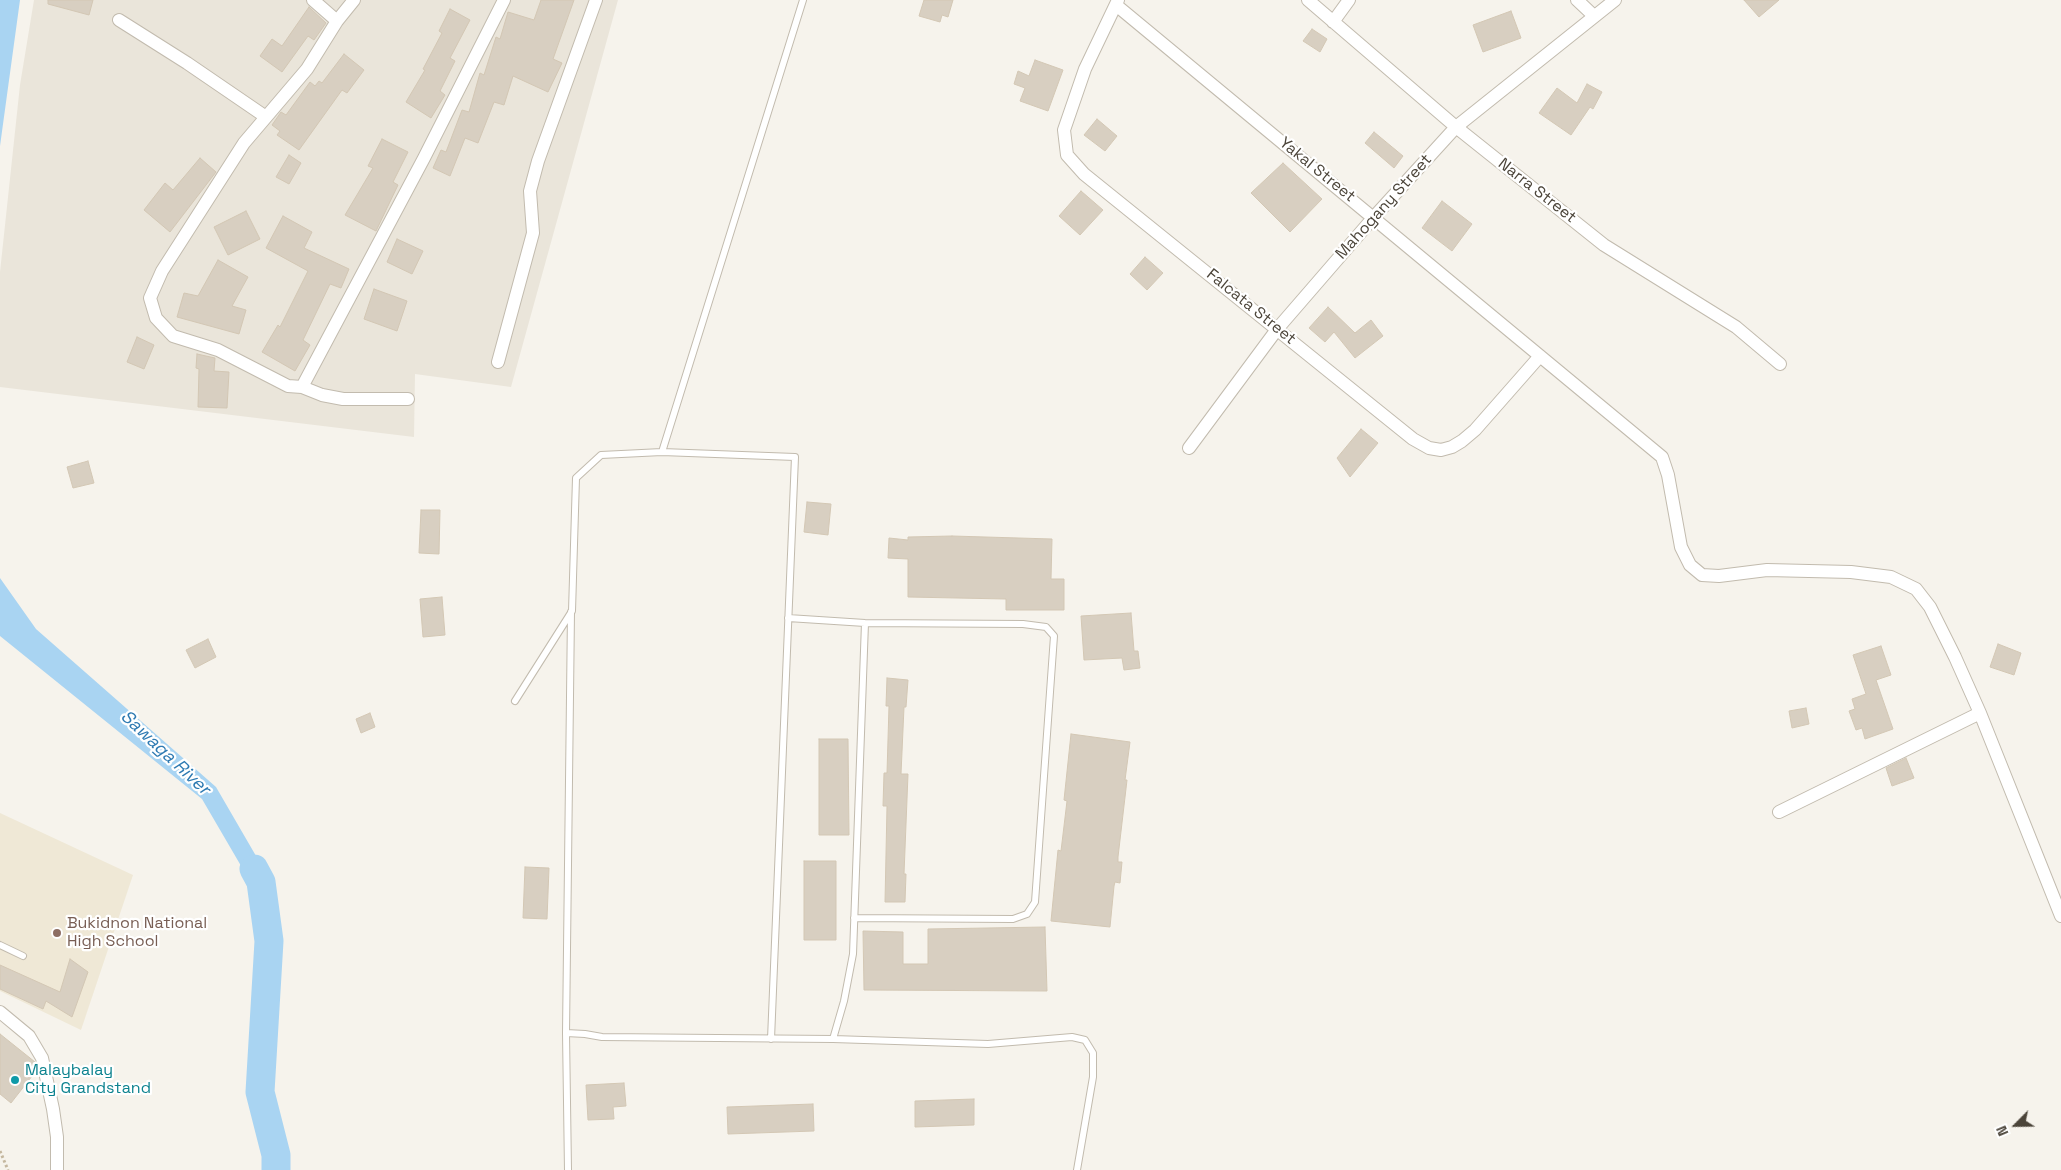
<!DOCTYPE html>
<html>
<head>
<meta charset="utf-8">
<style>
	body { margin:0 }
	#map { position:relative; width:2061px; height:1170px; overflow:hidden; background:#f6f3ec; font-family:"Space Grotesk",sans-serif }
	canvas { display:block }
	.north { position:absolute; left:1991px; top:1100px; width:50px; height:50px; -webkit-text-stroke:4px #fff; paint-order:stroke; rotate:247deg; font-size:14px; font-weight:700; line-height:20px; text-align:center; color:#4b4439 }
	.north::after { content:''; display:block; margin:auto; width:18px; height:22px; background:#4b4439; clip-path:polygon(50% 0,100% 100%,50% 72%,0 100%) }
</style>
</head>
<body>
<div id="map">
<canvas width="2061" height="1170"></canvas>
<div class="north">N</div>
</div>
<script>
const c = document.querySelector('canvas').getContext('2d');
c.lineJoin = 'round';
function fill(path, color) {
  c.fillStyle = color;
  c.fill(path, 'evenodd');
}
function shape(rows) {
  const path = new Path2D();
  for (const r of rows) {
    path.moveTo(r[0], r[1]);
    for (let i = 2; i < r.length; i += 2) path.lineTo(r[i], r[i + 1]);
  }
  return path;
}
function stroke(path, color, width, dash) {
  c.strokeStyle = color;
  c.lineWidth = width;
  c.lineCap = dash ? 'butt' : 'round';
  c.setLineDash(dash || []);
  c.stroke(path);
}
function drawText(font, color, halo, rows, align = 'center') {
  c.font = font + ' "Space Grotesk",sans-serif';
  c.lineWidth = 4.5;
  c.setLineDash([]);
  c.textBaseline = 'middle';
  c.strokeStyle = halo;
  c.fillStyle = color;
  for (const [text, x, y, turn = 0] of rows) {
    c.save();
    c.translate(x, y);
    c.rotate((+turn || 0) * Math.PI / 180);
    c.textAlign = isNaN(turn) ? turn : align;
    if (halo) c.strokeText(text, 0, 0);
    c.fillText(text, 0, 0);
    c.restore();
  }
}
const residential = shape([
	[34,0,618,0,511,387,415,374,414,437,0,387,0,272,20,85]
]);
const education = shape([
	[0,813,133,875,81,1030,0,991]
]);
const water = shape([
	[0,0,20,0,0,146],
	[0,578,36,629,216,787,263,868,265,907,202,799,0,636]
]);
const river = shape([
	[254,869,261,882,269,941,260,1092,276,1155,276,1170]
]);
const building = shape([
	[48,0,93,0,89,15,48,4,48,0],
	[541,0,574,0,553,59,562,63,548,92,513,76,504,105,494,102,478,143,465,138,450,176,433,168,441,150,446,152,462,110,469,112,480,73,484,75,496,37,500,39,508,12,534,20,541,0],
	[924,0,953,0,948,17,942,15,940,22,919,16,924,0],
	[1744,0,1779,0,1759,17,1744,0],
	[309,7,326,23,314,40,308,36,282,72,260,56,272,39,282,46,309,7],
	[450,9,470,20,450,58,455,61,440,91,445,95,431,118,406,102,425,70,423,69,442,33,439,31,450,9],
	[1511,11,1521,38,1483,52,1473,25,1511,11],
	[1312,29,1327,39,1320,52,1303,41,1312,29],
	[344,54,364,70,347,93,342,90,299,150,277,135,280,131,272,125,281,112,286,115,310,82,315,86,319,81,322,83,344,54],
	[1035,60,1063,70,1048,111,1020,101,1025,88,1014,84,1018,71,1029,76,1035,60],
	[1587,84,1602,92,1593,109,1590,107,1571,135,1539,113,1557,88,1577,103,1587,84],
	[1097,119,1117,136,1105,151,1084,135,1097,119],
	[1374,132,1403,156,1394,168,1365,143,1374,132],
	[382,139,408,152,393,182,398,185,376,231,345,215,373,168,368,166,382,139],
	[289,155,301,163,289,184,276,177,289,155],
	[200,158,216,172,170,232,144,210,165,183,173,190,200,158],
	[1283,163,1322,199,1290,232,1251,193,1283,163],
	[1081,191,1103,210,1080,235,1059,216,1081,191],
	[1442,201,1472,224,1452,251,1422,228,1442,201],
	[246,211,260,239,228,255,214,227,246,211],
	[283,216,312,232,304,248,349,269,341,288,330,284,303,340,310,345,295,371,262,352,278,325,280,327,308,271,266,248,283,216],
	[397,239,423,251,412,274,387,262,397,239],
	[1145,257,1163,273,1147,290,1130,274,1145,257],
	[218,260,248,277,232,306,246,310,239,334,177,317,184,293,198,296,218,260],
	[374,289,407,301,397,331,364,319,374,289],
	[1328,307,1355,333,1371,320,1383,336,1355,358,1334,332,1325,342,1309,328,1328,307],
	[137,337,154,345,144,369,127,362,137,337],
	[197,354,215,358,214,371,229,372,227,408,198,407,199,369,196,368,197,354],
	[1361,429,1378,443,1350,477,1337,458,1361,429],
	[88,461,94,483,73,488,67,467,88,461],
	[807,502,831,504,828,535,804,532,807,502],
	[421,510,440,510,439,554,419,553,421,510],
	[952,536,1052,539,1051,579,1064,579,1064,610,1006,610,1006,599,908,597,908,559,888,558,889,538,908,540,908,537,952,536],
	[442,597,445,635,423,637,420,599,442,597],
	[1131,613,1134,651,1138,651,1140,668,1124,670,1122,658,1084,660,1081,616,1131,613],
	[208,639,216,657,195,668,186,650,208,639],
	[1998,644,2021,653,2014,675,1990,667,1998,644],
	[1881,646,1891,675,1876,680,1893,729,1865,739,1862,728,1856,730,1849,711,1855,709,1852,699,1866,694,1853,655,1881,646],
	[887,678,908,680,906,707,904,707,901,774,908,774,904,874,906,874,905,902,885,902,887,806,883,806,884,773,887,773,889,706,886,706,887,678],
	[1806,708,1809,724,1792,728,1789,711,1806,708],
	[370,713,375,727,361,733,356,719,370,713],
	[1071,734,1130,742,1125,780,1127,780,1118,857,1118,862,1122,862,1120,883,1115,882,1114,886,1110,927,1051,921,1058,850,1061,851,1067,801,1064,800,1071,734],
	[819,739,848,739,849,835,819,835,819,739],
	[1906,758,1914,778,1892,786,1886,768,1906,758],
	[804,861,836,861,836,940,804,940,804,861],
	[525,867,549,868,547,919,523,918,525,867],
	[1045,927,1047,991,864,990,863,931,903,932,903,964,928,964,928,929,1045,927],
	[70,959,88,972,72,1017,46,1001,43,1009,0,989,0,965,60,992,70,959],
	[0,1034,35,1062,36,1071,11,1103,0,1094,0,1034],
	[624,1083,626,1106,613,1107,614,1119,588,1120,586,1085,624,1083],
	[974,1099,974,1125,915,1127,915,1101,974,1099],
	[813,1104,814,1131,728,1134,727,1107,813,1104]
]);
const path = shape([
	[0,1151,8,1170]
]);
const lane = shape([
	[662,452,803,0],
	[788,618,865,623,1023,624,1046,627,1054,636,1035,902,1027,914,1013,919,854,918],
	[515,701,572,611,576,478,601,455,662,452,795,457,771,1039],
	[0,945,23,956],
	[566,1033,571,612],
	[833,1039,844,1001,853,954,865,623],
	[568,1170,566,1033,585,1034,602,1037,833,1039,988,1044,1072,1037,1085,1040,1093,1053,1093,1077,1077,1170]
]);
const street = shape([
	[313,0,337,21],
	[354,0,337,21,307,69,244,143,162,271,150,298,156,318,173,336,218,350,288,386,302,387,322,395,343,399,408,399],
	[1118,0,1085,69,1064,130,1067,155,1084,174,1413,439,1429,448,1441,450,1452,447,1462,441,1475,430,1540,356],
	[1308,0,1456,127,1604,245,1736,327,1780,364],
	[1577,0,1594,16],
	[1116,5,1662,457,1668,475,1681,547,1690,565,1702,575,1719,576,1767,570,1851,572,1891,577,1916,589,1930,607,1955,657,1980,713,2061,916],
	[119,20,187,63,266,117],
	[1333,22,1349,0],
	[498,362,533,233,530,191,538,161,596,0],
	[302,387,424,158,504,0],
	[1189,448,1278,328,1374,217,1456,127,1615,0],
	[1779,812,1980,713],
	[0,1012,29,1036,42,1058,53,1109,57,1137,57,1170]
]);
const markers = [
	[57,933,5,"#8d6e63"],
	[15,1080,5,"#0f9aa8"]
];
const streetNames = [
	["Yakal Street",1317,170,39],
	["Narra Street",1537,191,38],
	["Mahogany Street",1384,207,-48],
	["Falcata Street",1251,307,39]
];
const educationNames = [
	["Bukidnon National",67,924],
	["High School",67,942]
];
const cultureNames = [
	["Malaybalay",25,1071],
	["City Grandstand",25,1089]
];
const waterNames = [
	["Sawaga River",165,753,43]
];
fill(residential, '#eae5da');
fill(education, '#efe8d6');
fill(water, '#a9d4f2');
stroke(river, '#a9d4f2', 29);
fill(building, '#d8cfc1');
stroke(building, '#d3c7b4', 1);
stroke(lane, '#c2bbae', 8);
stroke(street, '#c2bbae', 14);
stroke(path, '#c4b79f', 3, [2.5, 2.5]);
stroke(lane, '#fff', 6);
stroke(street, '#fff', 12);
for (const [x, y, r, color] of markers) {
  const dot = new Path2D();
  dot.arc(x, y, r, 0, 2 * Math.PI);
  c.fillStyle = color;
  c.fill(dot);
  stroke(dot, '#fff', 2);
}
drawText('16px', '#4b4439', '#fff', streetNames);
drawText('16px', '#785e54', '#fff', educationNames, 'left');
drawText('16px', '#0d838f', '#fff', cultureNames, 'left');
drawText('italic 18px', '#2e7ab2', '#fff', waterNames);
</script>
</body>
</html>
